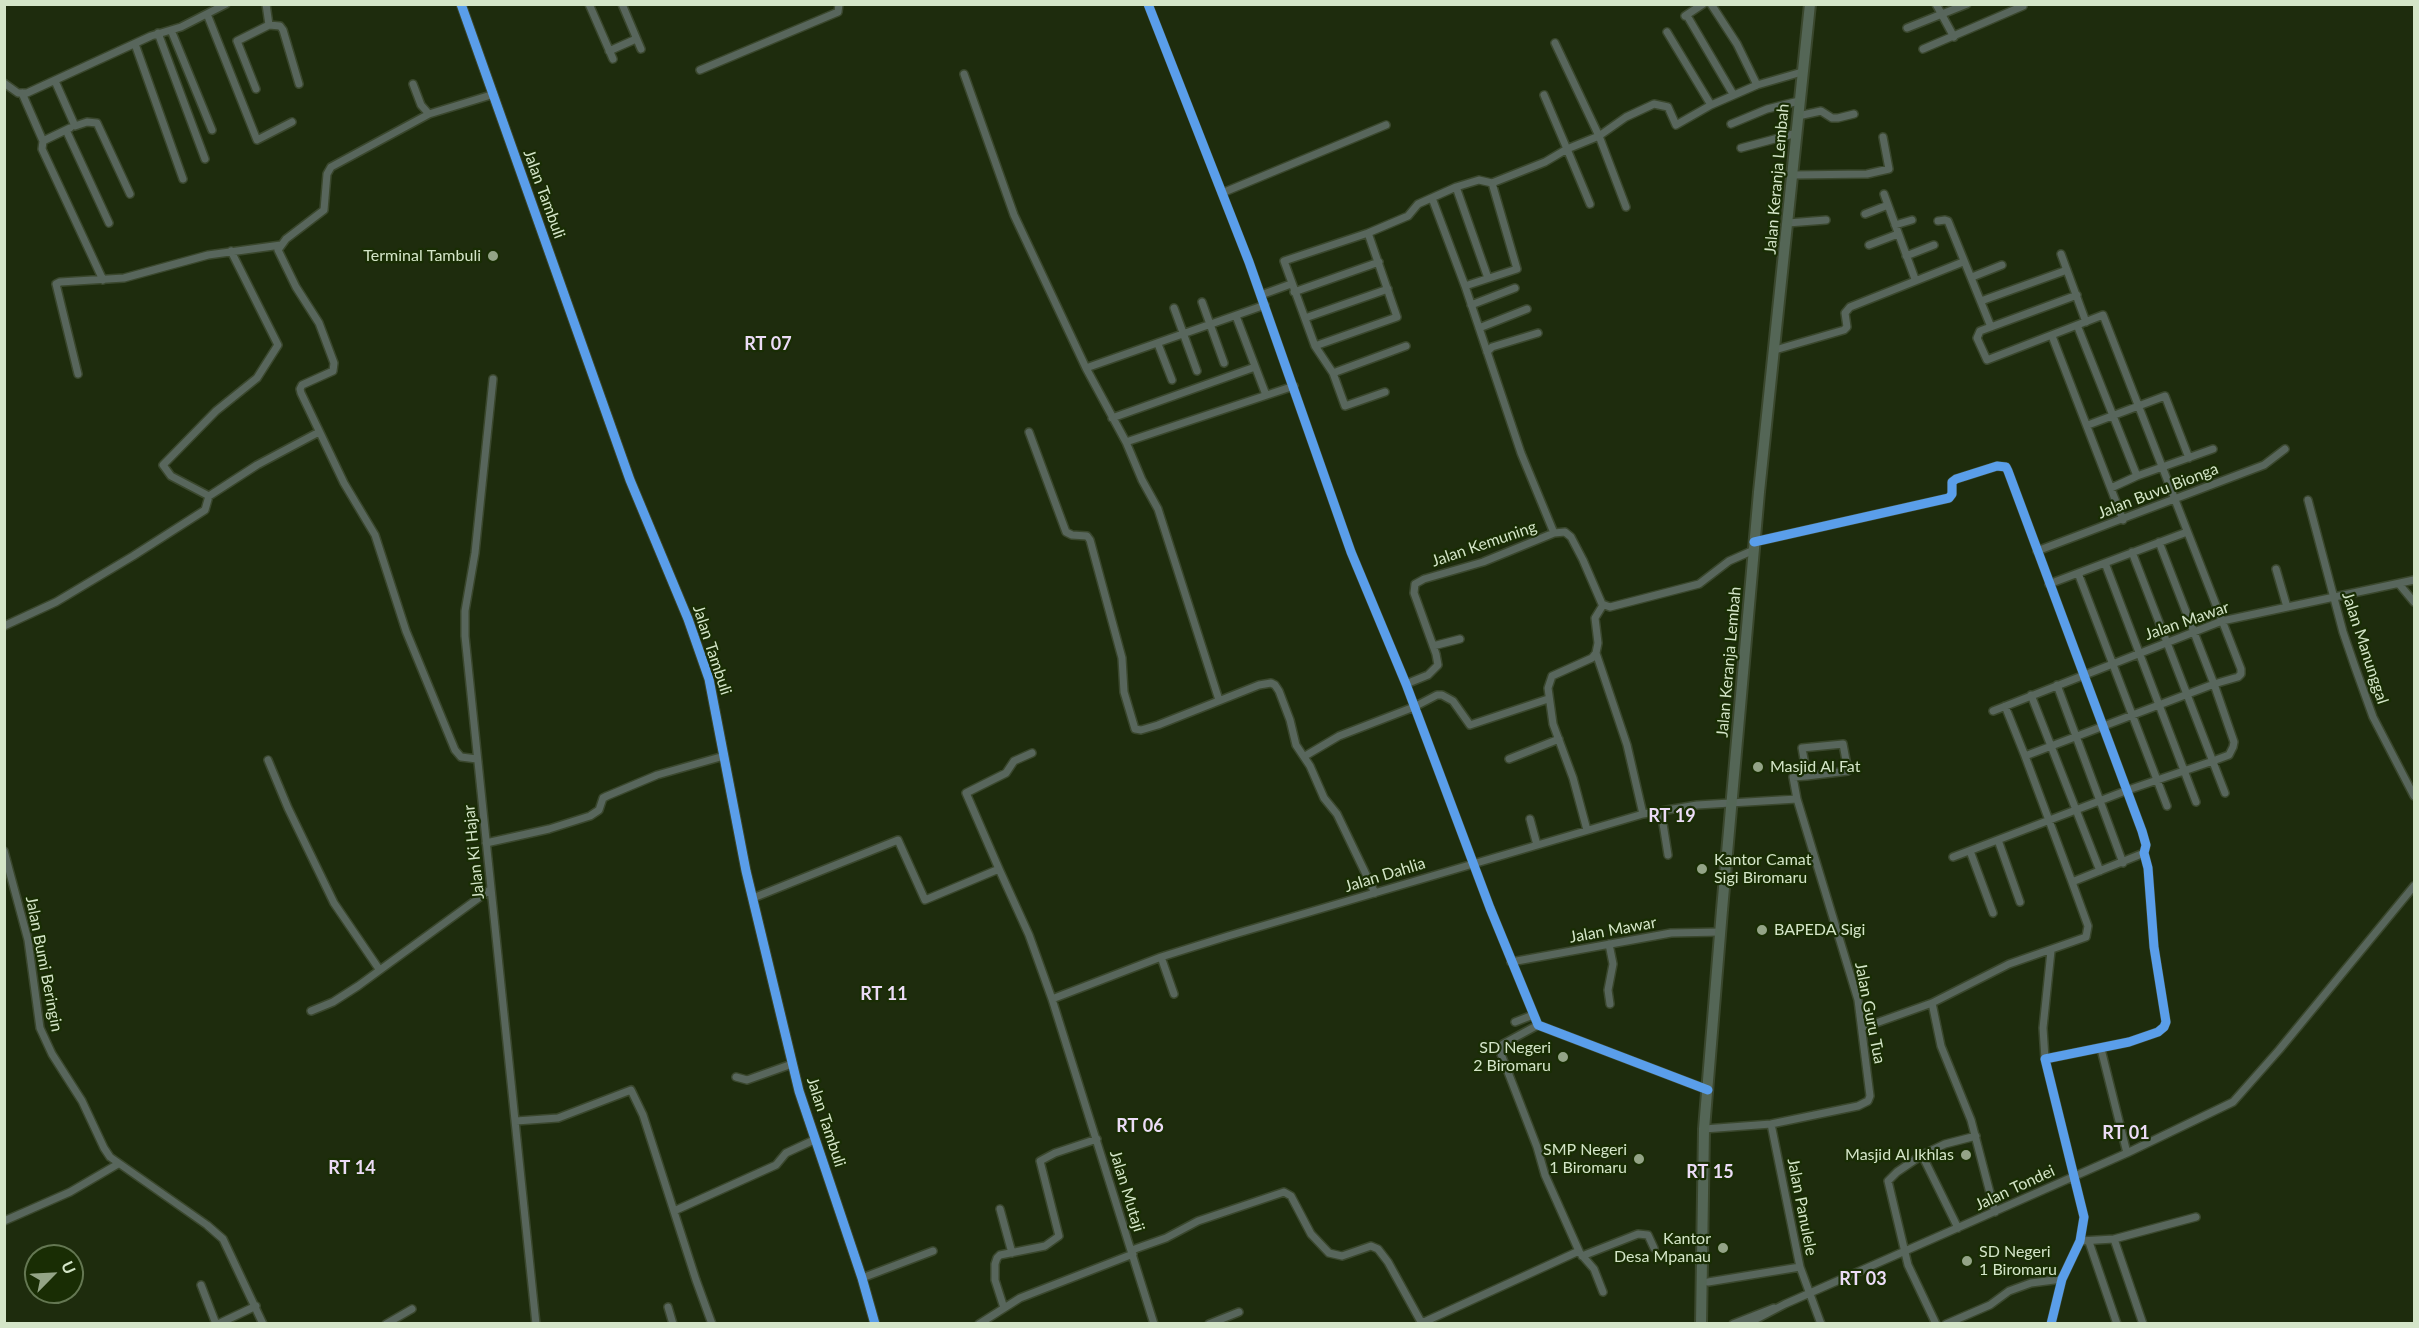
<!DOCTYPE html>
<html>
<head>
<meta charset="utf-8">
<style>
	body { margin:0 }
	#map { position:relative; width:2419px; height:1328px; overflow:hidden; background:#1e2c0d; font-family:Lato,sans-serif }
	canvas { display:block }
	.frame { position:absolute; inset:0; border:6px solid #d4e5c8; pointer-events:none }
	.north { position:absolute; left:24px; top:1244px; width:60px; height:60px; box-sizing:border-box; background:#192d04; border:2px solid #647752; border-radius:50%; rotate:66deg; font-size:16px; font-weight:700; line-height:24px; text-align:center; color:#d4e5c8 }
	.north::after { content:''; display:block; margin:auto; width:21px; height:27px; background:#94a487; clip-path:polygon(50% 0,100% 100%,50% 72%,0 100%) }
</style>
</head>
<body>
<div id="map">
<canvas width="2419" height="1328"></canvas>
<div class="frame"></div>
<div class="north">U</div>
</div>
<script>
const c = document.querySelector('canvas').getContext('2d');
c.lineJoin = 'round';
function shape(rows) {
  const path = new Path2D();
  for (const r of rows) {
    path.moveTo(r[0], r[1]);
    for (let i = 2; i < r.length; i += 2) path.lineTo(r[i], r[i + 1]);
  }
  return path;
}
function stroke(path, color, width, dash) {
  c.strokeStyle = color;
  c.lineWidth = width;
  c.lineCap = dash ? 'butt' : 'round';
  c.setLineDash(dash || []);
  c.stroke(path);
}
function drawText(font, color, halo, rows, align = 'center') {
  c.font = font + ' Lato,sans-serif';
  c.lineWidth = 4.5;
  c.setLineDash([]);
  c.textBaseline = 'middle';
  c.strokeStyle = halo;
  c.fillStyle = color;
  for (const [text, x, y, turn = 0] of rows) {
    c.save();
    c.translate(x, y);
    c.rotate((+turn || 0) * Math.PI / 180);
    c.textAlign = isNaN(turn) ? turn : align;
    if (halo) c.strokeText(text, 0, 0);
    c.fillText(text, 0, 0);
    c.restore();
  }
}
const minor = shape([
	[266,4,269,25,280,26,283,30,299,84],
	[589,4,613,59],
	[622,4,641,49],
	[1148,4,1249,262,1351,552,1406,684,1490,908,1538,1025,1708,1090],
	[1711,4,1737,44,1757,85],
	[1936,4,1954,37],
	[207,14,257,140,292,122],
	[1685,16,1703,4],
	[1689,19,1733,94],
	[1907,28,1967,4],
	[171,30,212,130],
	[1667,32,1711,105,1757,85,1802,72],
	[158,33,205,159],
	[1555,43,1599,136,1567,149,1590,204],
	[135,44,183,179],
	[1923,49,2023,6],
	[609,51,636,39],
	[700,70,838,12,839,4],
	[964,74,1014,215,1086,368,1126,442,1142,480,1158,509,1219,700],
	[55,81,75,126,87,122,97,123,130,194],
	[4,83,18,93,27,93,151,36,181,27,226,4],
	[413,84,421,105,429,114],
	[256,89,237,41,269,25],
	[22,93,43,141,70,128],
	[1798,116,1821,111,1832,118,1838,118,1854,114],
	[1731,124,1767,109,1799,101],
	[66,130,109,223],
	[43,141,42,149,103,280],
	[1741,148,1797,133],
	[1793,175,1867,174,1889,169,1883,137],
	[1492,183,1517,269,1465,286,1521,453,1554,533],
	[1456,187,1488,278],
	[1222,193,1386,125],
	[1884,194,1915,279],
	[1432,198,1465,286],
	[1626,207,1599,136,1626,117,1654,104,1668,107,1676,125,1711,105],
	[1865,214,1888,205],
	[1938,221,1945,220,1948,221,1991,327],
	[1788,223,1826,220],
	[1895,225,1912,220],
	[1368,233,1408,216,1418,204,1456,187,1479,180,1492,183,1545,162,1567,149,1544,95],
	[1869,245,1898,234],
	[2061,254,2086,322],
	[1906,256,1934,245],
	[1972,277,2002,265],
	[1294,292,1379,262],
	[1261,295,1291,284],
	[1981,301,2067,270],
	[1202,302,1224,363],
	[1471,305,1515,288],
	[1174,308,1197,371],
	[1236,316,1266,395],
	[1305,318,1388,289],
	[2077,325,2137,476],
	[1479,328,1527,309],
	[2052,336,2123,520],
	[1158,344,1172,380],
	[1315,346,1397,317,1368,233,1284,261,1315,346,1333,373,1345,406,1385,392],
	[1775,350,1844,330,1847,327,1845,313,1850,307,1963,262],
	[1487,352,1492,347,1538,333],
	[1086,368,1265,305],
	[1333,373,1406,346],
	[78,374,56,284,60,282,124,278,208,255,281,245],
	[493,379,475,553,465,611,465,636,536,1324],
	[1112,418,1255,367],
	[2088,425,2165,396,2189,458],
	[1029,432,1066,532,1072,535,1087,536,1090,540,1122,658,1124,692,1135,729,1141,730,1158,725,1259,685,1271,683,1275,685,1279,691,1290,720,1296,745,1310,766,1324,798,1337,814,1375,893],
	[1126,442,1294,386],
	[2111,488,2137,476,2213,449],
	[209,496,171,476,163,465,216,411,257,378,278,345,231,251],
	[2308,500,2343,632,2355,667,2373,717,2414,796],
	[1754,542,1949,498,1952,494,1952,482,1956,479,1997,466,2006,467,2008,471,2142,831,2146,845,2144,853,2148,868,2154,947,2166,1022,2164,1027,2158,1032,2129,1042,2045,1059,2084,1217,2080,1241,2062,1279,2051,1324],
	[2037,551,2264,465,2285,449],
	[2132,552,2225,793],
	[2105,563,2196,802],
	[2276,569,2287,607],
	[2078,573,2167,806],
	[2049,584,2187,532],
	[2399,584,2414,602],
	[4,626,56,602,133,556,205,510,209,496,257,465,319,432],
	[1433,646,1460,639],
	[1596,653,1627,745,1643,814],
	[1406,684,1428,675,1438,665,1436,654,1414,593,1415,584,1424,579,1483,562,1554,533,1565,532,1571,537,1583,560,1602,604,1610,607,1699,584,1729,561,1754,550],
	[2057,685,2123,863],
	[2031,695,2100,871],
	[2005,706,2025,756],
	[1993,711,2222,621,2414,580],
	[1305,756,1339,736,1414,707,1437,695,1442,695,1453,701,1470,725,1548,699],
	[477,759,461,757,455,750,406,631,375,535,344,483,301,393,300,389,302,385,333,371,334,363,319,323,296,287,278,250,286,239,324,210,327,174,331,167,429,114,491,95],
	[1509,759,1559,739],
	[268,760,288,808,334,903,379,969],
	[1797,799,1793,777,1807,776,1848,771,1843,744,1802,748,1807,776],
	[1661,811,1668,855],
	[1530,819,1537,845],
	[1587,830,1573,778,1553,724,1548,688,1552,676,1592,658,1596,653,1598,643,1595,618,1603,605],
	[1998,840,2020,902],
	[486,843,549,829,590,816,599,810,603,798,607,796,657,775,724,756],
	[4,851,28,940,40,1028,52,1054,82,1101,104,1148,110,1157,207,1225,223,1239,263,1324],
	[1970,851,1993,913],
	[2144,853,2072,882,2025,756,2214,684,2159,542],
	[1953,857,2128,790,2213,761,2229,755,2233,747,2234,742,2214,684,2238,677,2241,674,2241,669,2103,315,1987,360,1977,338,1980,331,2077,295],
	[999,869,966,793,1006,773,1014,761,1032,753],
	[753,898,898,840,925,900,999,869,1029,935,1052,999,1154,1324],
	[1609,944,1613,964,1608,990,1610,1004],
	[1161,957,1174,994],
	[1511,962,1671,933,1721,932],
	[1052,999,1161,957,1228,936,1643,814,1697,805,1797,799,1858,1000,1870,1096,1868,1101,1858,1106,1771,1124,1704,1129],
	[1932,1003,1941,1046,1971,1120,1995,1212],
	[311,1011,333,1002,358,986,491,889],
	[1515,1022,1533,1015],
	[1862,1028,1932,1003,2009,964,2086,937,2088,926,2072,882],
	[2101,1049,2127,1153],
	[2045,1059,2043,1028,2051,951],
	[736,1077,747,1080,792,1064],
	[516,1121,558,1118,631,1090,643,1115,696,1280,712,1324],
	[1771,1124,1800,1267,1821,1324],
	[1922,1155,1958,1228],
	[1000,1209,1012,1253],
	[674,1211,776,1165,786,1153,814,1140],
	[4,1221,70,1192,118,1164],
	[2114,1239,2143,1324],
	[2080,1241,2114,1239,2196,1217],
	[2089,1242,2117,1324],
	[1132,1250,1166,1238,1198,1221,1284,1192,1291,1196,1311,1234,1329,1253,1342,1256,1371,1246,1378,1249,1388,1262,1420,1320,1424,1322,1579,1251,1545,1175,1537,1147,1501,1054,1503,1044,1538,1025],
	[1580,1253,1594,1269,1603,1292],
	[1582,1256,1638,1234,1648,1235,1654,1248],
	[862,1278,933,1251],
	[1708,1282,1800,1267],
	[201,1285,216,1324],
	[668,1307,673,1324],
	[1004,1308,995,1280,995,1264,997,1258,1000,1255,1045,1246,1059,1236,1040,1161,1055,1153,1097,1139],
	[218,1324,256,1306],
	[386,1324,412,1309],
	[979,1324,1020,1298,1133,1254],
	[1209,1324,1239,1312],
	[1733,1324,1774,1308],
	[1747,1324,1785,1304,2127,1153,2233,1102,2279,1050,2414,886],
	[1936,1324,1908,1265,1888,1181,1897,1172,1922,1155,1945,1144,1976,1136],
	[1946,1324,1990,1305,2009,1291,2031,1283,2062,1279]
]);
const tertiary = shape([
	[461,4,630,480,688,619,709,679,746,871,799,1091,862,1278,875,1324]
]);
const primary = shape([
	[1701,1324,1704,1129,1722,910,1759,492,1810,4]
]);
const cycleway = shape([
	[461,4,630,480,688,619,709,679,746,871,799,1091,862,1278,875,1324],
	[1148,4,1249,262,1351,552,1406,684,1490,908,1538,1025,1708,1090],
	[1754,542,1949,498,1952,494,1952,482,1956,479,1997,466,2006,467,2008,471,2142,831,2146,845,2144,853,2148,868,2154,947,2166,1022,2164,1027,2158,1032,2129,1042,2045,1059,2084,1217,2080,1241,2062,1279,2051,1324]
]);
const markers = [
	[493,256,6,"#94a487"],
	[1758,767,6,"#94a487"],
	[1702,869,6,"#94a487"],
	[1762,930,6,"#94a487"],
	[1563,1057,6,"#94a487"],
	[1966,1155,6,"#94a487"],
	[1639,1159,6,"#94a487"],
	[1723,1248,6,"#94a487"],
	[1967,1261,6,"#94a487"]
];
const streetNames = [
	["Jalan Keranja Lembah",1777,179,-85],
	["Jalan Tambuli",544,194,70],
	["Jalan Buvu Bionga",2158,491,-21],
	["Jalan Kemuning",1484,544,-19],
	["Jalan Mawar",2187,621,-19],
	["Jalan Manunggal",2365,648,72],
	["Jalan Tambuli",712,650,72],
	["Jalan Keranja Lembah",1729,662,-85],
	["Jalan Ki Hajar",474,852,-96],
	["Jalan Dahlia",1385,875,-17],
	["Jalan Mawar",1613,930,-10],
	["Jalan Bumi Beringin",44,964,79],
	["Jalan Guru Tua",1870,1013,79],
	["Jalan Tambuli",826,1122,72],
	["Jalan Tondei",2015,1188,-25],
	["Jalan Mutaji",1127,1191,73],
	["Jalan Panulele",1802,1207,79]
];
const poiNames = [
	["Terminal Tambuli",481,256],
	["Masjid Al Fat",1770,767,"left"],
	["Kantor Camat",1714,860,"left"],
	["Sigi Biromaru",1714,878,"left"],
	["BAPEDA Sigi",1774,930,"left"],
	["SD Negeri",1551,1048],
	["2 Biromaru",1551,1066],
	["SMP Negeri",1627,1150],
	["1 Biromaru",1627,1168],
	["Masjid Al Ikhlas",1954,1155],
	["Kantor",1711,1239],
	["Desa Mpanau",1711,1257],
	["SD Negeri",1979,1252,"left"],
	["1 Biromaru",1979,1270,"left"]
];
const neighbourhoodNames = [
	["RT 07",768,344],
	["RT 19",1672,816],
	["RT 11",884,994],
	["RT 06",1140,1126],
	["RT 01",2126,1133],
	["RT 14",352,1168],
	["RT 15",1710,1172],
	["RT 03",1863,1279]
];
stroke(minor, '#3a472d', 10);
stroke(tertiary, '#3a472d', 11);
stroke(primary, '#3a472d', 14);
stroke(minor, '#58665c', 7);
stroke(tertiary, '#58665c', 8);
stroke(primary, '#546656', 10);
stroke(cycleway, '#5a9eea', 9);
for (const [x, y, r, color] of markers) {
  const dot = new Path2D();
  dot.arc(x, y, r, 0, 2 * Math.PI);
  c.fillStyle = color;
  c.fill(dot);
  stroke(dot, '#192d04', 2);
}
drawText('16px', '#d4e5c8', '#192d04', streetNames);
drawText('16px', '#d4e5c8', '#192d04', poiNames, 'right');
drawText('bold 18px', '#ecdcf7', '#192d04', neighbourhoodNames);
</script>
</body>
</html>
